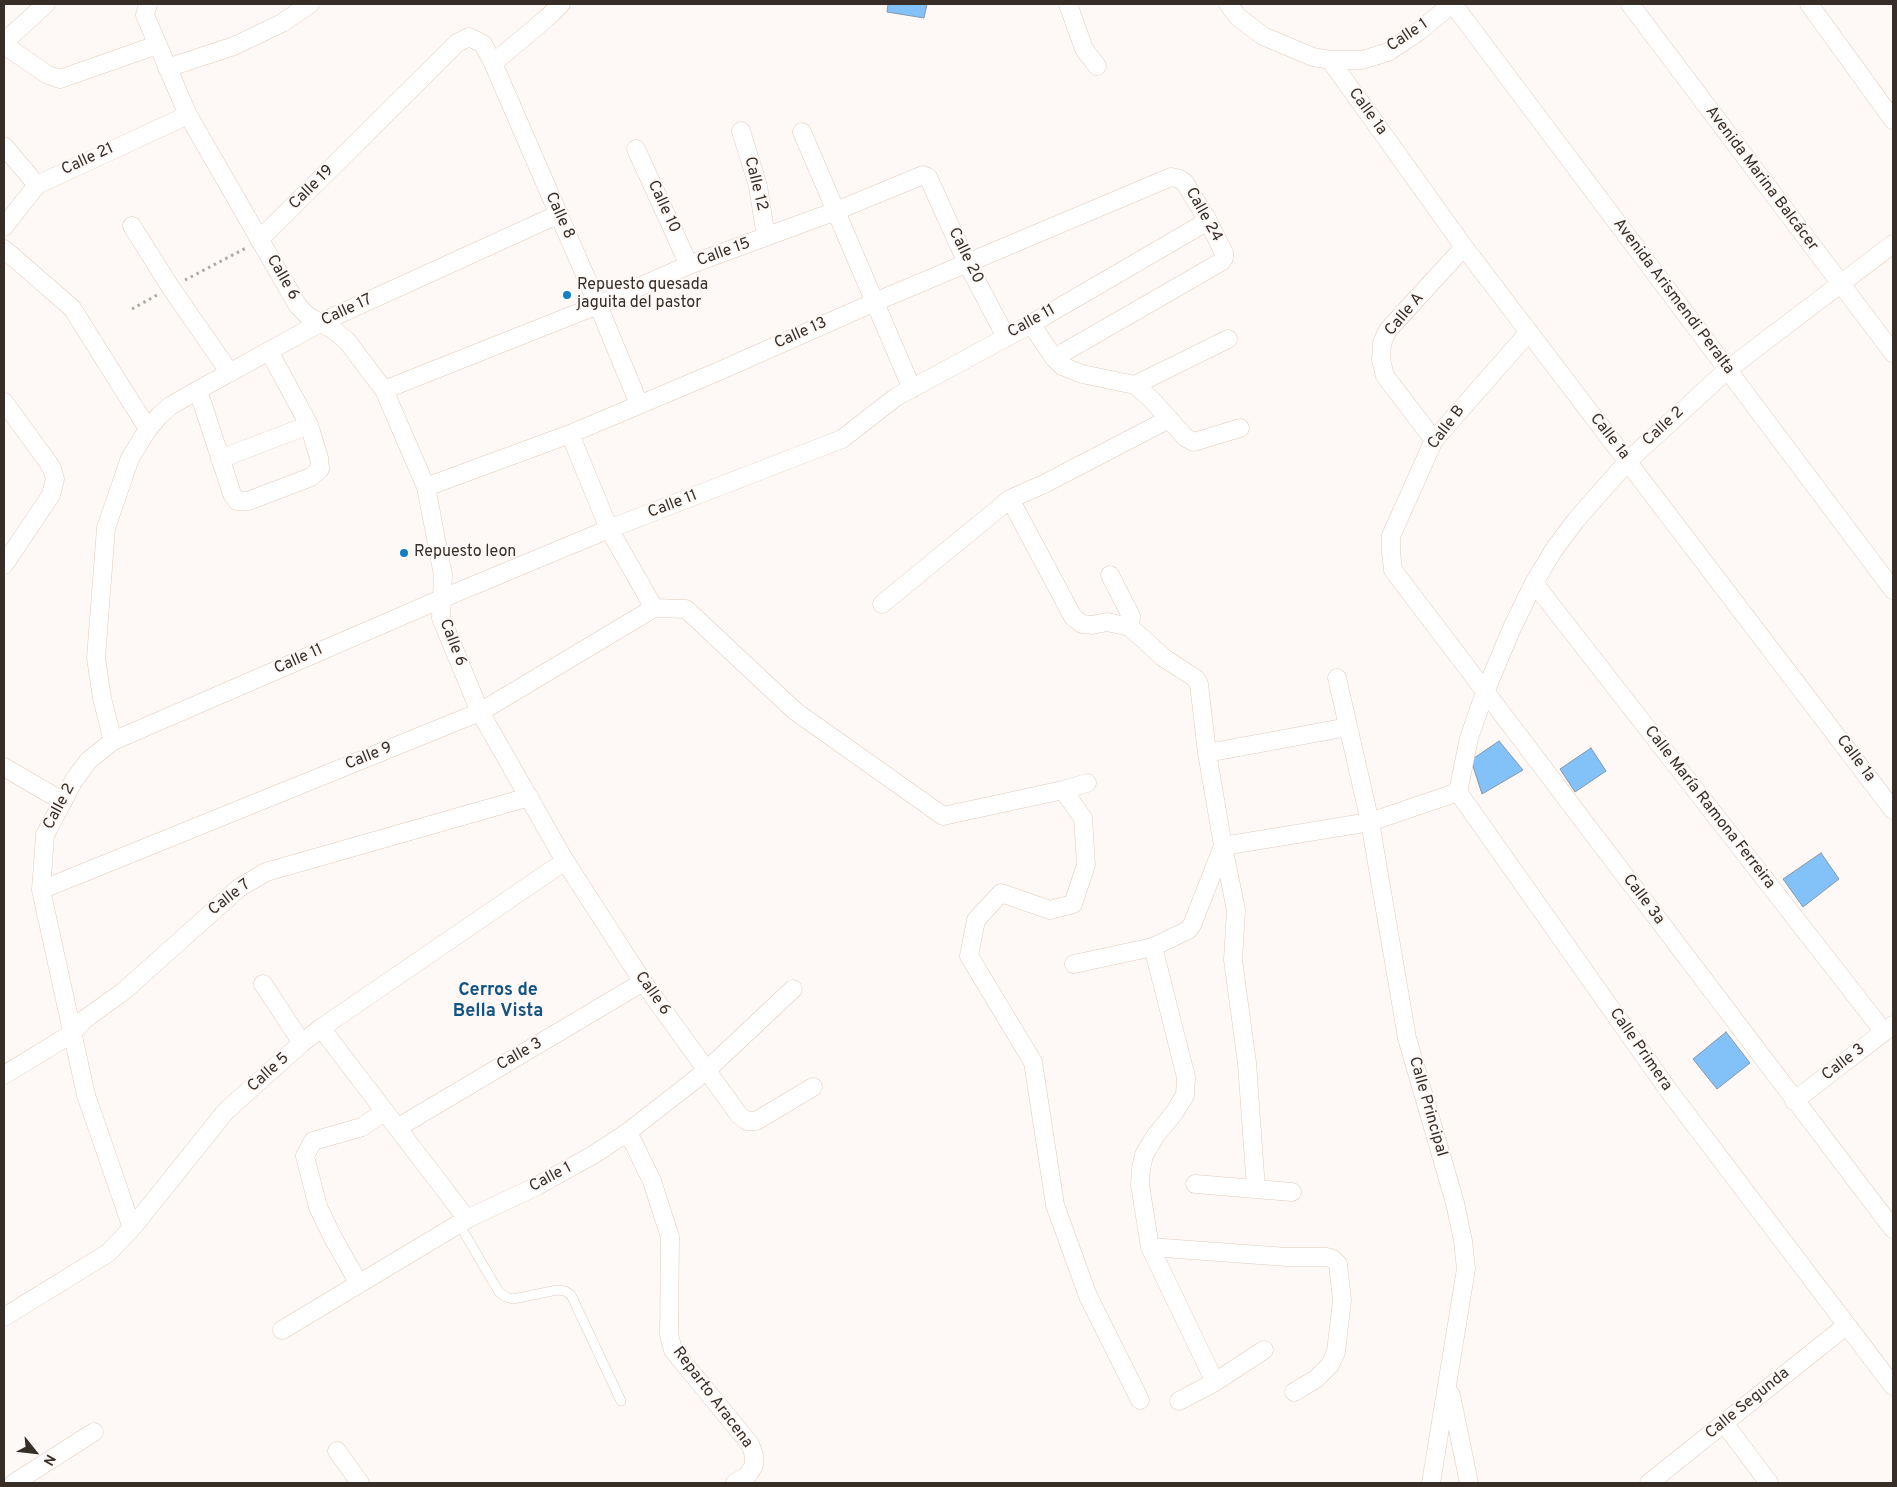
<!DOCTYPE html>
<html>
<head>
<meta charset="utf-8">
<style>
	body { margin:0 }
	#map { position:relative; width:1897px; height:1487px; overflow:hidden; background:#fef9f6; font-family:Overpass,sans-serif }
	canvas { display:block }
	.frame { position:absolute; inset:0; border:5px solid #372e28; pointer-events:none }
	.north { position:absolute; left:10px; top:1427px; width:50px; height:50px; -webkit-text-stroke:4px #fef9f6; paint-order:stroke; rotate:119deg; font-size:14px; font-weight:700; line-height:20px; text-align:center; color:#372e28 }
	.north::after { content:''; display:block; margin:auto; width:18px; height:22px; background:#372e28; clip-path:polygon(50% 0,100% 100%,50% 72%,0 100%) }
</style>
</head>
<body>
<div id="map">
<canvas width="1897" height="1487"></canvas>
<div class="frame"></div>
<div class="north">N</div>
</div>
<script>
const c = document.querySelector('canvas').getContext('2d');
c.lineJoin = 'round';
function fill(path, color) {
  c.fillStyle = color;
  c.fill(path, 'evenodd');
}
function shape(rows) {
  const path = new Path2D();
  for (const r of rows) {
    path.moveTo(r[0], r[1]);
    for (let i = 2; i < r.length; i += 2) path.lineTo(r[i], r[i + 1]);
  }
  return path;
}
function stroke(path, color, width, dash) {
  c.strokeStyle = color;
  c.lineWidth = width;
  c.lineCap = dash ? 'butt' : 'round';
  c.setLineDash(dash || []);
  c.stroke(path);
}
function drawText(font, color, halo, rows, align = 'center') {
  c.font = font + ' Overpass,sans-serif';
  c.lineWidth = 4;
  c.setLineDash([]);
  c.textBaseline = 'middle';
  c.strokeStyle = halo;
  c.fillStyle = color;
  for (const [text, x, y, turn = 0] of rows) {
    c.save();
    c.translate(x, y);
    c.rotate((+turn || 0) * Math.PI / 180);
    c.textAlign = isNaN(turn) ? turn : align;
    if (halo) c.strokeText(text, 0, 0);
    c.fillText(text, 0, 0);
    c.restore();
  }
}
const building = shape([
	[888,4,927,4,924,18,887,12,888,4],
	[1499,741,1523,770,1482,794,1471,760,1499,741],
	[1591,748,1606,771,1575,792,1560,769,1591,748],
	[1821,853,1839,879,1803,907,1783,879,1821,853],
	[1726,1032,1750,1063,1717,1089,1693,1059,1726,1032]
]);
const path = shape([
	[185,280,246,248],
	[132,309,157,295]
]);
const service = shape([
	[459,1224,499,1292,506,1297,513,1299,557,1290,565,1291,571,1295,621,1401]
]);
const minor = shape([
	[148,4,145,15,188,115,298,306,308,316,335,331,347,341,384,390,426,487,443,575,441,618,480,712,565,861,643,982,739,1115,747,1121,756,1121,813,1087],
	[1068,4,1084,49,1097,66],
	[1228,4,1238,17,1263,36,1313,57,1330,60,1362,60,1388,52,1418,32,1452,4],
	[1453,4,1893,590],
	[1630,4,1893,353],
	[1809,4,1893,120],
	[4,42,46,4],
	[4,45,48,75,60,79,157,45],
	[1330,60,1464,247,1893,810],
	[493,63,547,18,561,4],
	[167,68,234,46,282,23,310,4],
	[741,131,758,186,766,237],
	[802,132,912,389],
	[4,146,37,185],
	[636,149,689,265],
	[132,226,171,288,230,373],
	[4,227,37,185,188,115],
	[259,240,457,43,469,37,483,44,493,63,598,305,639,404],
	[1893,244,1727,370,1628,461,1576,520,1553,551,1534,583,1512,628,1485,692,1469,738,1458,792,1669,1091,1893,1386],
	[4,249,72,308,148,429],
	[1529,332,1434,440,1391,536,1391,552,1393,570,1893,1229],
	[1135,385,1228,339],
	[198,390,232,494,237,501,248,501,311,477,320,469,319,458,309,425,269,351],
	[384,390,598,305,689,265,836,211,923,175,928,177,967,263,1006,337],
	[4,402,48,462,52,469,55,479,51,495,4,565],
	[1169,419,1186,438,1194,442,1240,428],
	[570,434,609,529,654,608],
	[1434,440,1385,376,1381,360,1382,343,1388,330,1464,247],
	[220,459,309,425],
	[426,487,570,434,717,372,875,302,1171,177,1180,179,1185,183,1208,221,1224,253,1224,258,1221,262,1054,358],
	[1010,499,1073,617,1077,620,1082,624,1092,625,1107,622,1130,627,1164,658,1195,678,1199,684,1207,753,1223,846,1192,925,1188,930,1153,947,1074,964],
	[1110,575,1131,616,1130,627],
	[1534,583,1884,1032],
	[882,604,1010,499,1044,484,1169,419,1152,400,1135,385,1082,374,1062,366,1054,358,1031,324],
	[1337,678,1370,822,1407,1038,1455,1203,1463,1241,1466,1269,1431,1483],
	[113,741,102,698,96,658,106,528,130,458,148,429,159,416,170,406,198,390,320,323,559,214],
	[1207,753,1348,727],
	[4,767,62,801],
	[1063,790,1083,818,1086,865,1073,904,1050,910,1001,893,976,920,969,956,1033,1062,1055,1205,1088,1296,1140,1400],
	[41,890,480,712,654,608,686,609,795,711,943,816,1063,790,1087,783],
	[1153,947,1186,1077,1185,1095,1174,1113,1156,1135,1144,1155,1141,1169,1140,1185,1150,1247,1215,1382],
	[263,984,302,1043],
	[321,1028,467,1219],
	[4,1075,71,1034,85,1019,124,991,239,888,266,872,529,797],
	[1794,1101,1893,1025],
	[397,1128,643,982],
	[628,1132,652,1181,670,1237,669,1335,673,1350,750,1444,754,1455,754,1465,748,1475,735,1483],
	[1195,1184,1292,1192],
	[1256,1189,1247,1063,1233,960,1236,910,1223,846,1370,822,1458,792],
	[132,1228,86,1095,41,890,45,835,74,780,89,760,113,741,441,599,609,529,842,439,896,397,1031,324,1208,221],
	[1150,1247,1287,1257,1327,1257,1333,1259,1338,1264,1342,1300,1336,1352,1330,1365,1316,1379,1294,1392],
	[359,1284,332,1236,318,1207,305,1156,313,1141,362,1127,385,1111],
	[4,1317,108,1253,132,1228,226,1111,302,1043,321,1028,565,861],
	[282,1330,467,1219,537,1186,593,1155,628,1132,706,1071,793,989],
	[1451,1395,1469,1483],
	[1179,1401,1215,1382,1264,1350],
	[1724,1423,1769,1483],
	[337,1451,360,1483],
	[14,1483,94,1432],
	[1649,1483,1847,1325]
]);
const markers = [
	[567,295,5,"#127fc9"],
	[404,553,5,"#127fc9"]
];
const streetNames = [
	["Calle 1",1408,36,-34],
	["Calle 1a",1367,112,54],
	["Calle 21",88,160,-25],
	["Avenida Marina Balcácer",1761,179,53],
	["Calle 12",755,184,76],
	["Calle 19",312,188,-45],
	["Calle 10",663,207,65],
	["Calle 24",1203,215,61],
	["Calle 8",559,216,66],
	["Calle 15",724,253,-20],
	["Calle 20",965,256,64],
	["Calle 6",282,278,60],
	["Avenida Arismendi Peralta",1673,297,53],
	["Calle 17",347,311,-25],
	["Calle A",1405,315,-50],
	["Calle 11",1032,322,-29],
	["Calle 13",801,334,-24],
	["Calle 2",1664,427,-43],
	["Calle B",1447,428,-53],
	["Calle 1a",1609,437,52],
	["Calle 11",673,505,-21],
	["Calle 6",452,643,69],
	["Calle 11",299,660,-24],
	["Calle 9",369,757,-22],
	["Calle 1a",1855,759,53],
	["Calle 2",60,807,-62],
	["Calle María Ramona Ferreira",1709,808,52],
	["Calle 7",230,898,-38],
	["Calle 3a",1643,900,53],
	["Calle 6",652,994,55],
	["Calle Primera",1640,1050,55],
	["Calle 3",520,1055,-30],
	["Calle 3",1844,1063,-38],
	["Calle 5",269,1073,-42],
	["Calle Principal",1427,1107,74],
	["Calle 1",551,1178,-28],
	["Reparto Aracena",712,1398,53],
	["Calle Segunda",1748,1404,-39]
];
const poiNames = [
	["Repuesto quesada",577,286],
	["jaguita del pastor",577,304],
	["Repuesto leon",414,553]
];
const neighbourhoodNames = [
	["Cerros de",498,991],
	["Bella Vista",498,1012]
];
fill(building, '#83c1f9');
stroke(building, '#8598aa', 1);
stroke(service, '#e2cbbb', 10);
stroke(minor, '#e2cbbb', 19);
stroke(path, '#afa9a5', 3, [2.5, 4]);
stroke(service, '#fff', 9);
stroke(minor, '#fff', 18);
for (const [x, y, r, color] of markers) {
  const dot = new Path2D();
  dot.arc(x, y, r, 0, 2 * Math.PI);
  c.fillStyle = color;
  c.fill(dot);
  stroke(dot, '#fef9f6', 2);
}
drawText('16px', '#372e28', '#fef9f6', streetNames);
drawText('16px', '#372e28', '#fef9f6', poiNames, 'left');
drawText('bold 18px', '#145483', '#fef9f6', neighbourhoodNames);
</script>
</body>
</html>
